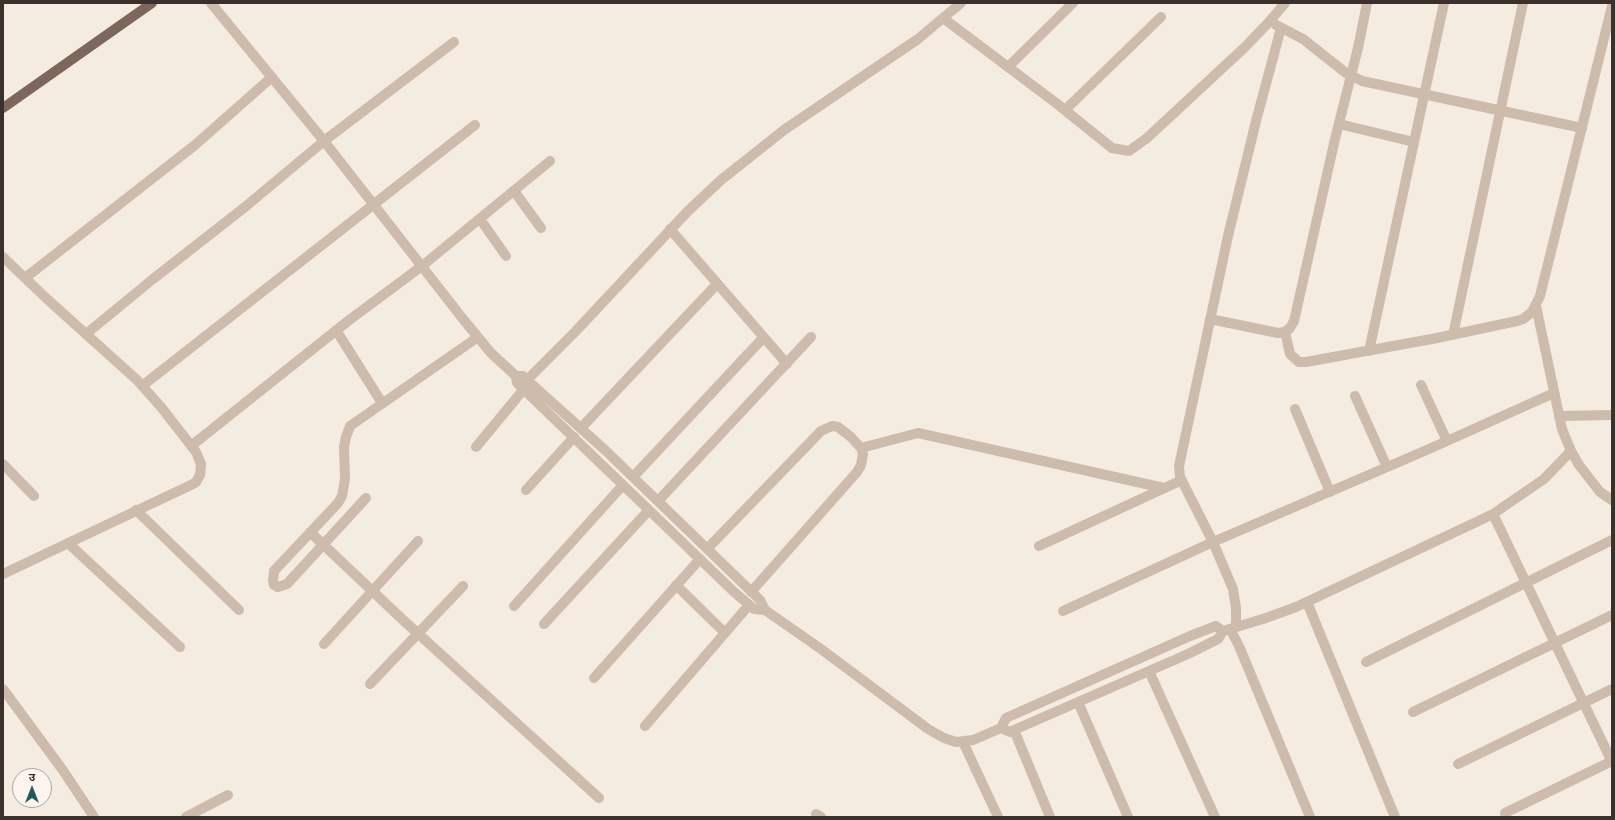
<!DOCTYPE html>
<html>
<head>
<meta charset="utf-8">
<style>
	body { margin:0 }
	#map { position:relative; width:1615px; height:820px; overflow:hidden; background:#f4ebe1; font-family:"Titillium Web","Noto Sans Devanagari",sans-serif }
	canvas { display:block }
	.frame { position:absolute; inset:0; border:4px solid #3b302b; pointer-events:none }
	.north { position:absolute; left:12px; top:768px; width:40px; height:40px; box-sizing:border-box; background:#fbf5ee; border:1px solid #aea6a0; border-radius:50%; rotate:0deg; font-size:11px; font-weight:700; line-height:16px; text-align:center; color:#3b302b }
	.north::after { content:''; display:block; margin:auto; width:14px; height:18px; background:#1f5a5e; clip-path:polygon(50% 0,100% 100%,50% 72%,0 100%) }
</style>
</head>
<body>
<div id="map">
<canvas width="1615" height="820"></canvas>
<div class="frame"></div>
<div class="north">उ</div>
</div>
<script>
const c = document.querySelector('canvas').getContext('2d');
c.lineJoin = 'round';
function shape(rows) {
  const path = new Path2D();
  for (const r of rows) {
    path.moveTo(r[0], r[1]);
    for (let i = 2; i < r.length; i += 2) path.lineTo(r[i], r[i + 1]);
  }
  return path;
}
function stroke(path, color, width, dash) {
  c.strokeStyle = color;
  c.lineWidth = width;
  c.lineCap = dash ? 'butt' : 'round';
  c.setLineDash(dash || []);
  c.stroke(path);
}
const minor = shape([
	[211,3,324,141,463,319,491,353,516,376,517,383,733,591,754,609,765,610],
	[943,18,1056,103,1112,148,1129,151,1147,138,1244,48,1269,22,1285,3],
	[1276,25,1303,39,1346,73,1362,81,1582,128],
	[1008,67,1073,3],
	[1065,110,1161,17],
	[1339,124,1414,142],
	[514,191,541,228],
	[480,219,506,256],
	[670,229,787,364],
	[3,257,46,298,137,380,161,407,196,452,201,464,200,475,196,482,193,484,3,574],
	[25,278,195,145,272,77],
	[1536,306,1562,429,1571,451,1579,465,1600,492,1612,500],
	[1210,319,1278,333,1285,332,1290,328,1294,321,1335,139,1358,48,1367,3],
	[336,330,382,403],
	[1285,332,1290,354,1299,362,1306,362,1437,338,1517,321,1523,319,1532,312,1540,296,1612,6],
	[86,334,153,279,245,207,324,141,454,42],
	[1453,335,1523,3],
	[1369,351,1444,3],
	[516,376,523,376,527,380,605,450,760,600,765,610,821,649,928,729,944,738,956,742,973,740,1001,728,1006,718,1190,636,1216,626,1223,631],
	[527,380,575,332,688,211,721,180,784,130,918,39,961,3],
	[1421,385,1447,441],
	[142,386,475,125],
	[1355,396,1387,467],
	[1295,409,1330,492],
	[1559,416,1612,415],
	[581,428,717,284],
	[191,446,348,321,422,266,550,161],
	[476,447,524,389],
	[861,448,918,433,1164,488],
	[3,464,34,496],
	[633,477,763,338],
	[526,490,574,437],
	[366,498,287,584,278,587,274,585,273,581,274,571,338,503,342,496,345,479,344,447,346,437,350,426,478,337],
	[658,501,811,337],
	[136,510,239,610],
	[1493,514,1612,762],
	[310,532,402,619,599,798],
	[68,543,180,647],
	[1039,546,1182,480],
	[707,549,821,431,832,426,838,427,851,437,861,448,863,454,861,465,857,472,751,592],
	[676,585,725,633],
	[1307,602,1395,817],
	[514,606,623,485],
	[1063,611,1213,542,1429,449,1554,393],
	[544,624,649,510],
	[1236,627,1236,608,1233,589,1213,542,1180,477,1179,466,1228,236,1256,121,1281,28],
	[1230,629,1239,646,1310,817],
	[324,644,418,541],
	[1366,662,1612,540],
	[1149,671,1215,817],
	[594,678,700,559],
	[370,684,463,586],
	[3,689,62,769,94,817],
	[1078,702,1128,817],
	[1413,712,1612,615],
	[645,726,749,605],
	[1001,728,1010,732,1014,730,1188,654,1218,639,1223,631,1263,619,1296,607,1470,525,1493,514,1544,479,1571,451],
	[1014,730,1050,817],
	[963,742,998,817],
	[1458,764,1612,689],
	[1505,813,1612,761],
	[816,814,821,817],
	[186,817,228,795]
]);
const major = shape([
	[3,108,152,3]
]);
stroke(minor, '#cdbbac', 10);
stroke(major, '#7d675c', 10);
</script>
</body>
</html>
